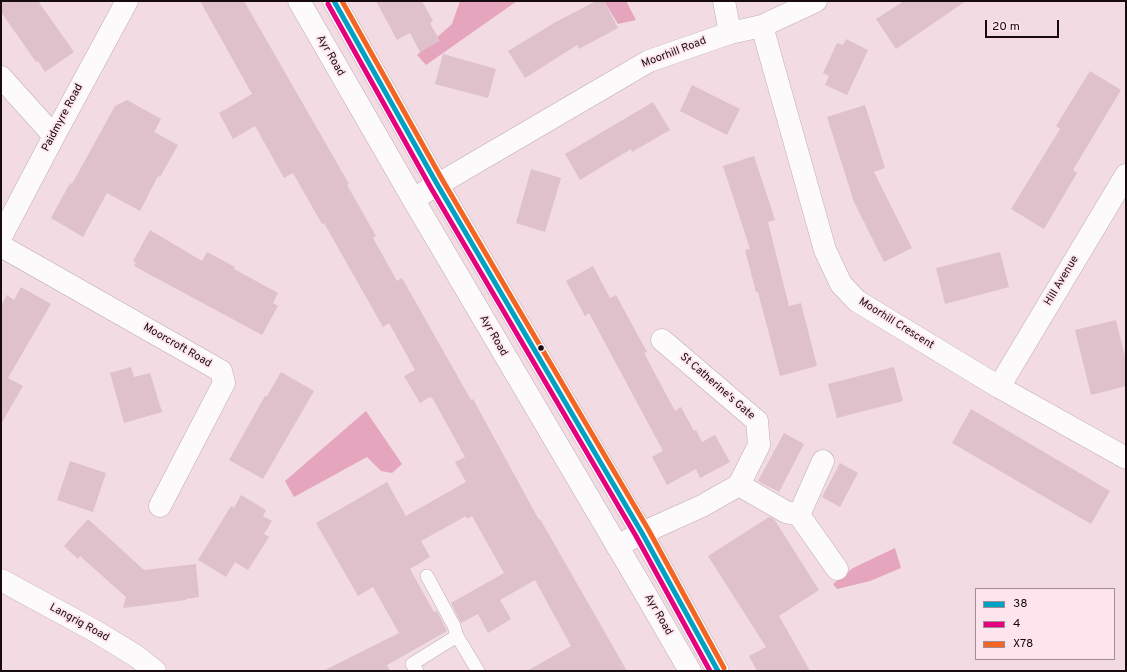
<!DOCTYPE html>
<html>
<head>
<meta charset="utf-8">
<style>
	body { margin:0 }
	#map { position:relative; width:1127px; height:672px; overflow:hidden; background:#f2dbe2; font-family:Overpass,sans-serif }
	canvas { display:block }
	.frame { position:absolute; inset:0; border:2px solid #180b10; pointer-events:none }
	.legend { position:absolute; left:975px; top:588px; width:140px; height:72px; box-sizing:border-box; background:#fee4ec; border:1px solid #a28d94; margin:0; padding:5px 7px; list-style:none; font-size:12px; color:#180b10 }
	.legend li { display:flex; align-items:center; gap:8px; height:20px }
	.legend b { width:20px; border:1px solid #a28d94 }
	.scale { position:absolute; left:985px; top:20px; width:74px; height:18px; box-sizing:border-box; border:2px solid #180b10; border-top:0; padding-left:5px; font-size:12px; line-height:14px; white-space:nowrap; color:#180b10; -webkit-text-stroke:3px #fee4ec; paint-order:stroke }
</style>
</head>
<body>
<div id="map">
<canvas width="1127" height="672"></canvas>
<div class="frame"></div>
<ul class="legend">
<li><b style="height:5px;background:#01a1c4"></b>38</li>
<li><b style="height:5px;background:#e5007d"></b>4</li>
<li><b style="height:5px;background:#f26522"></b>X78</li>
</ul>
<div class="scale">20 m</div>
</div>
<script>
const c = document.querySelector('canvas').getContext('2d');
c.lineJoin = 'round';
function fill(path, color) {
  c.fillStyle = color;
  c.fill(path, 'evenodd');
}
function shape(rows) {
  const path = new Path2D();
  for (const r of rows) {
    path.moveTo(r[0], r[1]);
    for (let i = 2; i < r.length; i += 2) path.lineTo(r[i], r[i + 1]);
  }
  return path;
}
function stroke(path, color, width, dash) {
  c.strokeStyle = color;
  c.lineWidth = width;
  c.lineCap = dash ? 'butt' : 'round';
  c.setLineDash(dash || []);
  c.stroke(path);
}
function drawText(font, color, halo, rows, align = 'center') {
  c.font = font + ' Overpass,sans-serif';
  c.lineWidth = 3.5;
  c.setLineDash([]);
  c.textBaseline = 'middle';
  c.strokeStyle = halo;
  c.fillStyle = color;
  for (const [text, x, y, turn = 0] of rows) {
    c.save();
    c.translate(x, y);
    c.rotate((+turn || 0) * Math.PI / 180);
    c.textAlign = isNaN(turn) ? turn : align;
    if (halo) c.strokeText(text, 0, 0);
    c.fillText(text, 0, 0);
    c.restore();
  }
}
const forest = shape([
	[460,1,517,1,426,65,417,55,452,24],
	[604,1,626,1,636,20,618,24],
	[366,411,402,464,392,473,381,471,367,457,294,497,285,481],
	[895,548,901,568,870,581,837,589,833,584,853,568]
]);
const building = shape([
	[1,1,38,1,74,52,45,72,38,61,36,62,1,12],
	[200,1,244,1,349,184,347,185,376,236,373,238,397,281,402,278,471,400,473,399,539,520,540,519,627,671,527,671,571,646,535,580,500,600,511,619,488,633,478,614,461,623,451,603,504,573,472,516,467,519,466,516,421,541,430,557,410,569,434,612,437,611,447,631,387,665,390,671,323,671,399,633,373,587,358,596,316,523,387,482,406,516,466,482,455,462,465,457,433,399,430,397,420,403,404,376,415,370,389,323,383,327,324,223,322,224,293,173,284,178,255,126,233,139,219,113,252,94],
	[376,1,422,1,433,21,430,23,440,41,420,52,410,33,397,40],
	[596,1,604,1,618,28,579,49,577,45,525,78,508,51,554,23],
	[904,1,966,1,896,49,876,19],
	[846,39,868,50,847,95,825,85,829,76,823,73,837,43,843,45],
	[443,54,496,69,488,98,435,84],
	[1090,71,1121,90,1073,170,1077,173,1044,229,1011,209,1060,129,1056,126],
	[692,85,740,109,727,135,680,111],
	[127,100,161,119,154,132,178,145,160,177,158,176,140,211,107,193,83,237,51,218,70,183,72,184,115,106],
	[653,102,670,130,632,152,631,149,580,180,565,154],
	[865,105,885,168,874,172,912,248,884,262,854,202,827,117],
	[754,156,775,220,768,222,789,306,801,303,817,366,780,376,758,292,756,292,745,250,750,249,723,166],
	[531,169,561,178,545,232,516,223],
	[150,230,202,261,207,252,235,267,234,269,278,293,273,303,278,306,262,335,134,266,136,263,133,261],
	[1000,252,1009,287,945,304,936,268],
	[593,266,610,298,616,295,647,352,644,353,675,411,681,407,694,431,696,430,702,442,715,435,730,462,700,478,696,469,667,485,652,457,663,451,589,313,585,316,566,281],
	[21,287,51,304,8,378,23,386,1,424,1,306,7,295,14,300],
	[1116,320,1126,360,1126,386,1091,395,1075,330],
	[131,367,134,377,150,373,162,412,124,423,110,373],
	[894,367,903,401,837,418,828,384],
	[281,372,314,391,263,479,229,460,265,396,267,396],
	[971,409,1110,491,1091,524,952,443],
	[784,433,804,444,779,492,758,481],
	[70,461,106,473,93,512,57,500],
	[840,463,858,473,840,507,822,497],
	[241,495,266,510,263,516,272,521,264,534,269,537,248,570,235,562,226,577,198,560,231,506,234,508],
	[769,517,774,519,819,590,779,616,810,671,757,671,749,656,766,647,708,556],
	[88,519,144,570,196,564,199,597,186,599,186,600,123,608,126,597,80,556,78,559,64,546]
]);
const lane = shape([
	[427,576,454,626,457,636],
	[417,671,412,664,457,636,478,671]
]);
const street = shape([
	[724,1,730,33],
	[762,26,825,250,841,284,857,301,999,387,1126,458],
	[1,77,54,136],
	[413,199,649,61,730,33,762,26,816,1],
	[1,237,54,136,127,1],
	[1,246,221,371,224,383,160,506],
	[999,387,1126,175],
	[739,485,786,512,799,515,837,569],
	[799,515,823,461],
	[617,546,642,533,702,506,739,485,759,445,757,421,662,340],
	[1,580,95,631,136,656,155,671]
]);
const primary = shape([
	[299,1,413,199,642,588,690,671],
	[334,1,437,184,642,533,718,671]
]);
const bus1 = shape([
	[334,1,437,184,642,533,718,671]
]);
const bus2 = shape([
	[328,4,431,188,636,536,710,671]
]);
const bus3 = shape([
	[342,1,443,181,648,529,724,668]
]);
const markers = [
	[541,348,3.5,"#180b10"]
];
const streetNames = [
	["Moorhill Road",674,53,-21],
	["Ayr Road",330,56,60],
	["Paidmyre Road",63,118,-62],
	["Hill Avenue",1062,281,-59],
	["Moorhill Crescent",896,324,32],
	["Ayr Road",493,336,60],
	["Moorcroft Road",177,346,30],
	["St Catherine's Gate",717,387,41],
	["Ayr Road",658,615,60],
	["Langrig Road",79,623,29]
];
fill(forest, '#e5a6bd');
fill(building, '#dec1cb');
stroke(lane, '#beacb2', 14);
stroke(street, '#beacb2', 23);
stroke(primary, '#beacb2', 23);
stroke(lane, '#fdfafb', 13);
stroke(street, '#fdfafb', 22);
stroke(primary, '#fdfafb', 22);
stroke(bus1, '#01a1c4', 5);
stroke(bus2, '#e5007d', 5);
stroke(bus3, '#f26522', 5);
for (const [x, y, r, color] of markers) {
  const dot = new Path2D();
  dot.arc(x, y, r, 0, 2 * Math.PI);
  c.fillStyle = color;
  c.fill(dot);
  stroke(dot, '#fee4ec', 1.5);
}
drawText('11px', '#180b10', '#fee4ec', streetNames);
</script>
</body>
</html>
